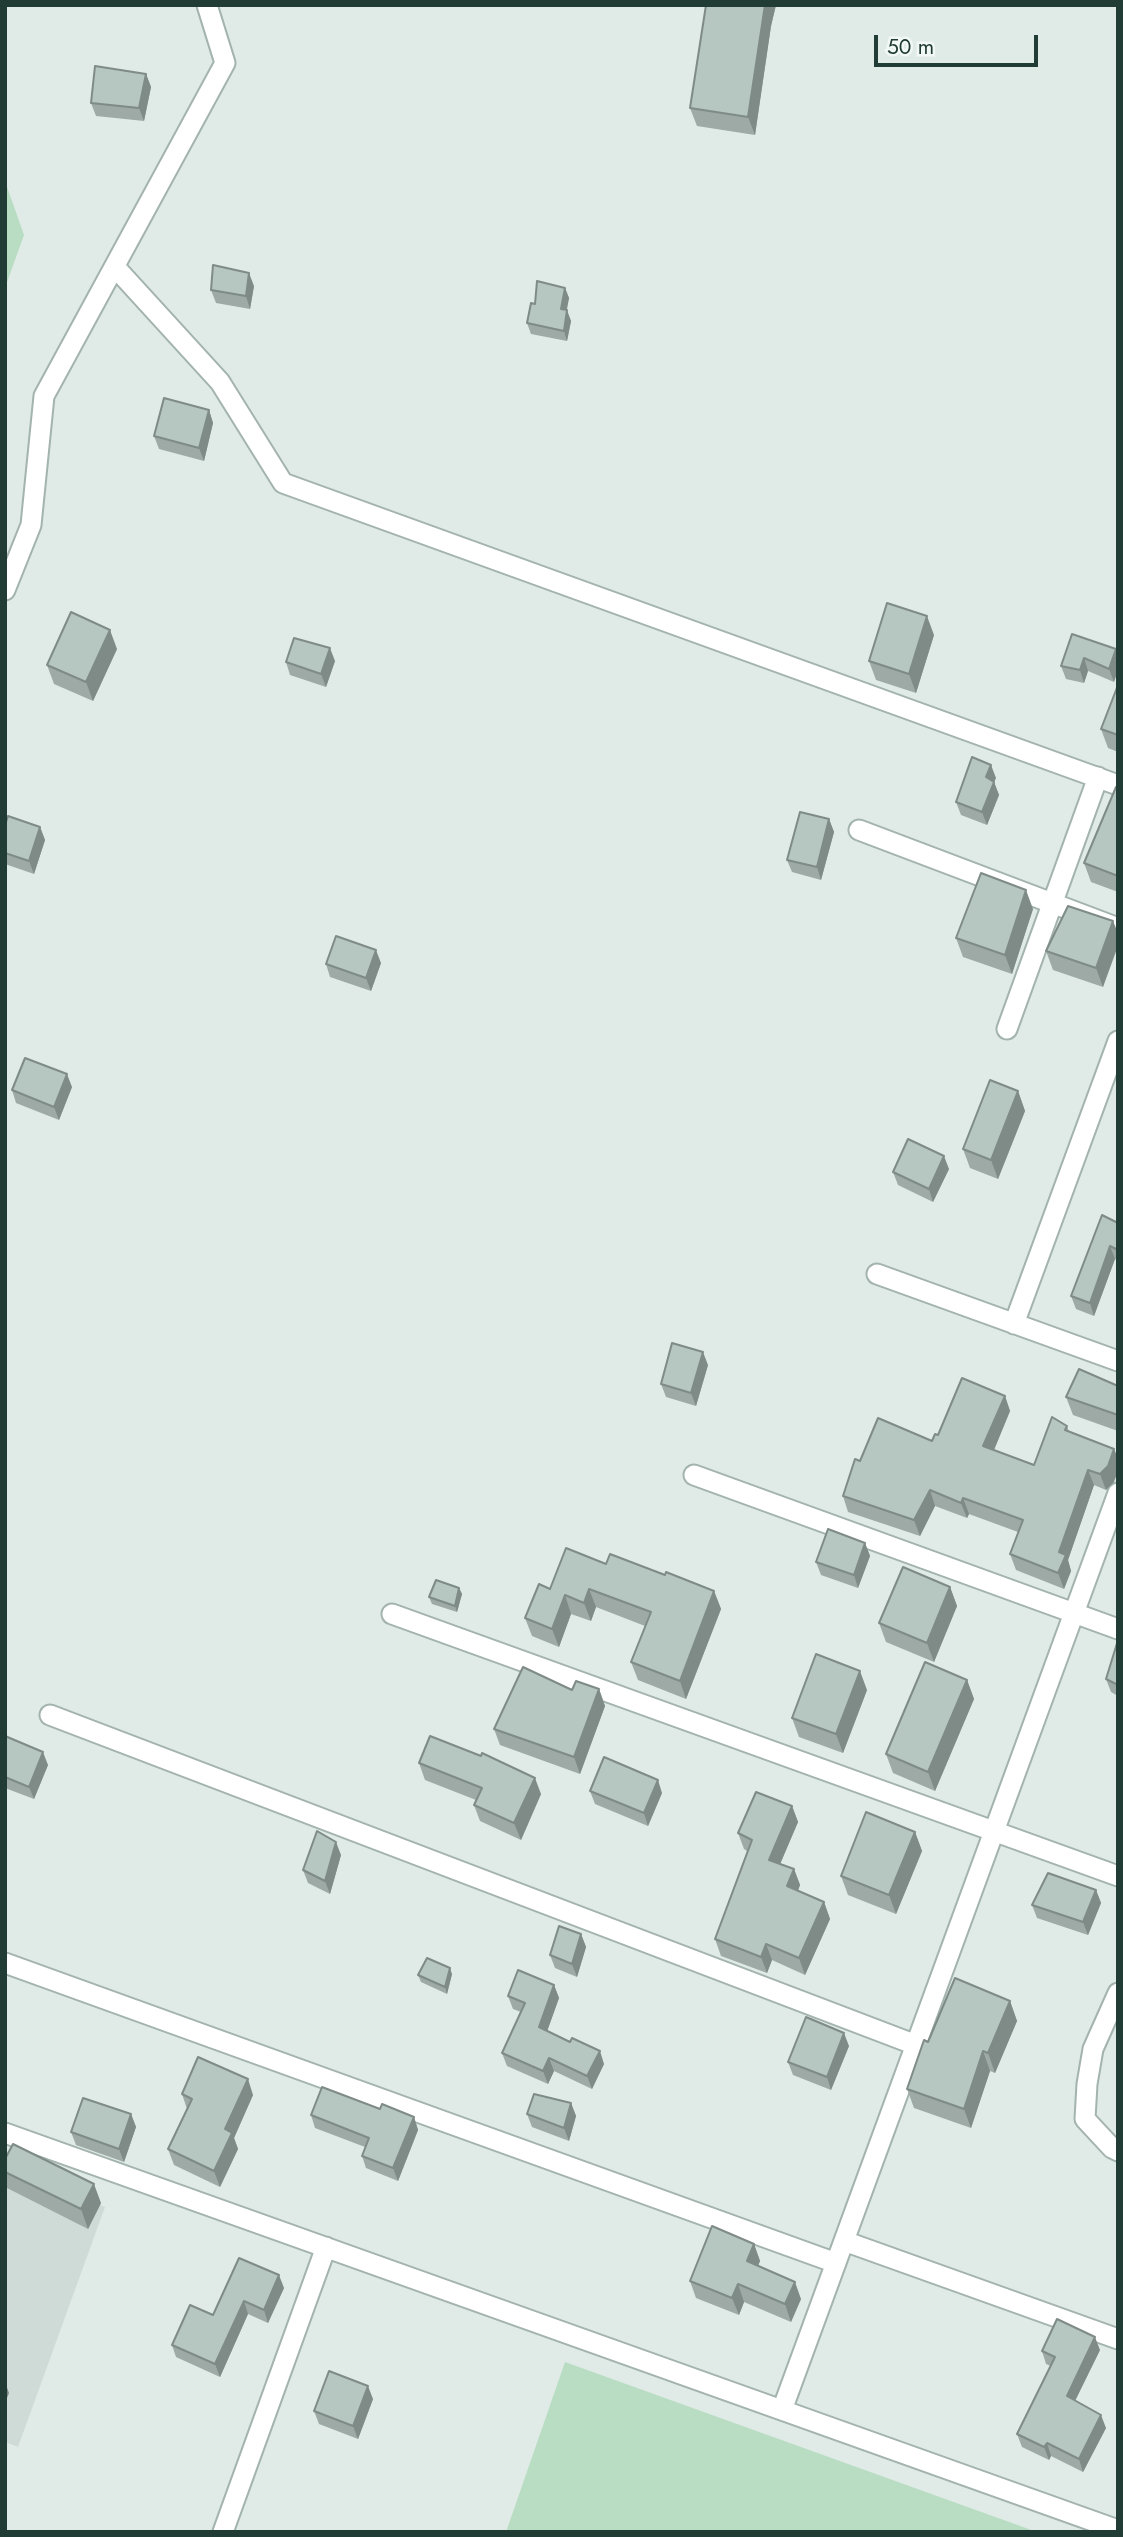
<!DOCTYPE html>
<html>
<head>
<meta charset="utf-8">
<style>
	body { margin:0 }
	#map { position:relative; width:1123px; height:2537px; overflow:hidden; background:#e0ebe7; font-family:Jost,sans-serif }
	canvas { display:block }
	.frame { position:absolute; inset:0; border:7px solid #213c35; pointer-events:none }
	.scale { position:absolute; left:874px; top:35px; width:164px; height:32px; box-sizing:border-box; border:4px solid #213c35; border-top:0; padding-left:9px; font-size:21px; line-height:24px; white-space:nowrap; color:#213c35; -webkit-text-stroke:5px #f1f8f5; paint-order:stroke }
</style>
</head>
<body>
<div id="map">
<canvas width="1123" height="2537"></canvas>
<div class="frame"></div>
<div class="scale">50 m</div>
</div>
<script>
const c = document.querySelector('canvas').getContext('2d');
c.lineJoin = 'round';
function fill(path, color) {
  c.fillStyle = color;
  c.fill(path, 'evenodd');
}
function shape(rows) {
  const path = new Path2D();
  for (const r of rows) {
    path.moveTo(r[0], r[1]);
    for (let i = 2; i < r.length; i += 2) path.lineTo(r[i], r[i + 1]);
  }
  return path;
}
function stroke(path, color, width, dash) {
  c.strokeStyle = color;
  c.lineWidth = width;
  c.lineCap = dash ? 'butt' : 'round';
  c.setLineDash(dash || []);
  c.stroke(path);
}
const built = shape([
	[5,2168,105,2207,18,2447,5,2442]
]);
const green = shape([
	[5,181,24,235,5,288],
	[565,2362,1037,2532,506,2532]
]);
const minor = shape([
	[115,267,220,382,283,483,1118,785],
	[5,590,31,525,44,396,225,63,207,5],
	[859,830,1118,928],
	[1007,1029,1098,777],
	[877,1274,1118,1361],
	[1014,1324,1118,1041],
	[694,1475,1118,1629],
	[392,1614,1118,1876],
	[50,1715,916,2045],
	[5,1963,836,2263],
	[1118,1993,1093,2049,1087,2084,1085,2119,1112,2148,1118,2151],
	[5,2133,1118,2530],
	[844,2241,1118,2339],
	[782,2410,1118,1493],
	[223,2532,326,2247]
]);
const wall = shape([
	[706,5,776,5,771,26,755,135,697,126,690,108],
	[146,74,151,87,144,121,96,116,91,103],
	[254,286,250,309,216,303,211,290],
	[565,288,569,298,566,310,571,321,567,341,531,334,527,323,535,304],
	[209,410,213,423,204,461,159,449,154,436],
	[934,635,916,693,876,680,869,661],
	[117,649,93,701,54,684,47,665],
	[1116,649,1114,682,1088,671,1084,683,1066,679,1061,666],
	[335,661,326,687,290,675,286,662],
	[1118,685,1118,752,1108,748,1101,729],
	[996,778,994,782,999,795,987,825,961,815,956,802],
	[1118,788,1118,892,1091,882,1084,863],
	[829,819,834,832,821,880,792,872,787,860],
	[5,825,40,827,45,840,34,874,5,864],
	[1033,909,1012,974,963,957,956,938],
	[1118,933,1103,987,1053,970,1046,951],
	[381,963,371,991,330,977,326,964],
	[72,1087,59,1120,16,1103,12,1090],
	[1018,1091,1025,1111,998,1179,970,1168,963,1149],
	[949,1169,933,1202,898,1185,893,1172],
	[1118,1223,1118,1261,1115,1259,1094,1316,1076,1309,1071,1296],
	[708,1365,696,1406,666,1397,661,1384],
	[1118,1386,1118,1431,1073,1415,1066,1397],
	[1005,1396,1010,1411,994,1450,1034,1465,1067,1426,1069,1432,1114,1482,1106,1490,1094,1485,1068,1560,1071,1571,1064,1589,1016,1570,1010,1554,1018,1532,969,1514,967,1518,935,1506,920,1536,848,1512,843,1496,860,1461,932,1441,938,1435],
	[865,1543,870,1556,858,1588,821,1575,816,1562],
	[606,1564,665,1575,714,1591,721,1609,686,1699,638,1680,631,1662,645,1626,596,1607,591,1621,571,1614,559,1647,532,1636,525,1618,550,1589],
	[950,1587,957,1606,934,1662,886,1642,879,1623],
	[459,1588,462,1594,457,1612,432,1604,429,1597],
	[1118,1640,1118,1696,1111,1692,1106,1679],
	[967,1680,974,1699,935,1791,893,1773,886,1754],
	[599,1689,605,1706,580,1774,500,1745,494,1729,572,1690],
	[867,1690,843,1753,799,1737,792,1718],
	[5,1736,48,1765,34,1799,5,1788],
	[419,1763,541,1794,521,1840,480,1821,474,1805,476,1800,425,1780],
	[590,1791,662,1793,648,1826,595,1804],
	[792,1806,798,1822,780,1864,794,1869,800,1885,798,1891,824,1902,830,1919,805,1975,772,1960,767,1973,721,1956,715,1939,747,1851,744,1849,738,1833],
	[915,1832,922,1851,896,1914,848,1895,841,1876],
	[341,1855,330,1894,308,1883,303,1870],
	[1096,1890,1101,1903,1088,1935,1037,1918,1032,1905],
	[581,1934,586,1947,577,1977,555,1968,550,1955],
	[452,1974,447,1994,421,1982,418,1975],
	[554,1985,559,1998,547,2031,570,2042,604,2064,592,2089,554,2071,548,2084,507,2066,502,2053,521,2012,513,2009,508,1996],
	[1010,2001,1017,2021,995,2073,990,2071,971,2128,914,2108,907,2089,928,2042],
	[849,2046,831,2090,793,2075,788,2062],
	[182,2094,253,2095,234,2138,238,2149,220,2187,174,2165,168,2149,187,2109],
	[571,2103,576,2116,569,2141,532,2127,527,2114],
	[380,2109,414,2117,418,2130,398,2181,366,2168,362,2156,365,2147,315,2128,311,2115],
	[131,2114,136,2127,124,2162,76,2145,71,2132],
	[5,2159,101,2203,88,2229,7,2188,5,2183],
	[754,2244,760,2261,758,2266,801,2299,791,2322,744,2302,739,2315,696,2298,690,2281],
	[239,2258,284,2288,268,2323,248,2314,220,2377,176,2357,172,2345,213,2315],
	[1100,2350,1075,2401,1106,2428,1083,2472,1051,2456,1049,2460,1022,2447,1017,2434,1051,2366,1046,2364,1042,2351],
	[373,2399,358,2439,319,2424,314,2411]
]);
const shadedWall = shape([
	[765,5,776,5,771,26,755,135,748,117],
	[146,74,151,87,144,121,139,108],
	[249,273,254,286,250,309,246,296],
	[565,288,569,298,565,320,561,309],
	[567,310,571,321,567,341,564,331],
	[209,410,213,423,204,461,199,448],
	[927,616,934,635,916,693,909,674],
	[110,630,117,649,93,701,86,682],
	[330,648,335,661,326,687,321,674],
	[1116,649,1118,654,1118,671,1114,682,1109,669],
	[1084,658,1088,671,1084,683,1080,670],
	[991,765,996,778,994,782,999,795,987,825,982,812,986,777],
	[829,819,834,832,821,880,817,867],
	[40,827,45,840,34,874,29,861],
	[1026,890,1033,909,1012,974,1005,955],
	[1113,921,1118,933,1118,946,1103,987,1096,968],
	[376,950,381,963,371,991,366,978],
	[67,1074,72,1087,59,1120,54,1107],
	[1018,1091,1025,1111,998,1179,991,1160],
	[944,1156,949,1169,933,1202,929,1189],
	[1110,1246,1115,1259,1094,1316,1090,1303],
	[703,1352,708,1365,696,1406,691,1393],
	[1005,1396,1010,1411,989,1462,983,1446],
	[1114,1449,1118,1458,1118,1471,1114,1482,1106,1490,1100,1474],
	[1088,1470,1094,1485,1068,1560,1071,1571,1064,1589,1058,1573,1059,1552],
	[930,1490,935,1506,920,1536,914,1520],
	[963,1498,969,1514,967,1518,961,1503],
	[865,1543,870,1556,858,1588,854,1575],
	[950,1587,957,1606,934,1662,927,1643],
	[459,1588,462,1594,457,1612,455,1606],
	[589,1589,596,1607,591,1621,584,1603],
	[714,1591,721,1609,686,1699,680,1681],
	[565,1595,571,1614,559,1647,552,1629],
	[860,1671,867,1690,843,1753,836,1734],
	[967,1680,974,1699,935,1791,928,1772],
	[599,1689,605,1706,580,1774,574,1757],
	[43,1752,48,1765,34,1799,29,1787],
	[535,1778,541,1794,521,1840,514,1823],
	[658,1780,662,1793,648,1826,644,1813],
	[792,1806,798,1822,775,1876,769,1860],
	[915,1832,922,1851,896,1914,889,1895],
	[336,1842,341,1855,330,1894,325,1881],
	[794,1869,800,1885,793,1902,787,1886],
	[1096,1890,1101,1903,1088,1935,1083,1922],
	[824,1902,830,1919,805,1975,799,1958],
	[581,1934,586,1947,577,1977,572,1964],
	[766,1944,772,1960,767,1973,761,1957],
	[450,1968,452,1974,447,1994,445,1987],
	[554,1985,559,1998,544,2040,539,2027],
	[1010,2001,1017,2021,995,2073,988,2053],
	[844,2033,849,2046,831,2090,827,2077],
	[600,2051,604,2064,592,2089,587,2076],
	[983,2051,990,2071,971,2128,964,2109],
	[549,2058,554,2071,548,2084,543,2071],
	[248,2079,253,2095,234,2138,238,2149,220,2187,214,2171,225,2129],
	[571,2103,576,2116,569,2141,564,2128],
	[131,2114,136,2127,124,2162,119,2149],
	[414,2117,418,2130,398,2181,393,2168],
	[94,2184,101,2203,88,2229,81,2209],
	[754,2244,760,2261,753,2278,747,2261],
	[279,2275,284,2288,268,2323,264,2310],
	[795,2282,801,2299,791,2322,785,2304],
	[738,2284,744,2302,739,2315,732,2298],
	[244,2301,248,2314,220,2377,215,2364],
	[1095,2337,1100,2350,1071,2409,1067,2396],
	[5,2382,9,2393,5,2403],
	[368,2386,373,2399,358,2439,353,2426],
	[1101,2415,1106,2428,1083,2472,1079,2459],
	[1047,2443,1051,2456,1049,2460,1044,2447]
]);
const building = shape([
	[706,5,765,5,748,117,690,108,706,5],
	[95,66,146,74,139,108,91,103,95,66],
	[213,265,249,273,246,296,211,290,213,265],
	[537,281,565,288,561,309,567,310,564,331,527,323,531,303,535,304,537,281],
	[164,398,209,410,199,448,154,436,164,398],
	[887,603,927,616,909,674,869,661,887,603],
	[71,612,110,630,86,682,47,665,71,612],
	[1072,634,1116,649,1109,669,1084,658,1080,670,1061,666,1072,634],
	[294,638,330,648,321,674,286,662,294,638],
	[1118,685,1118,735,1101,729,1118,685],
	[972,757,991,765,986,777,994,782,982,812,956,802,972,757],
	[1116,787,1118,788,1118,876,1084,863,1116,787],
	[800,812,829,819,817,867,787,860,800,812],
	[8,816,40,827,29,861,5,853,5,825,8,816],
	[981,873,1026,890,1005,955,956,938,981,873],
	[1068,906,1113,921,1096,968,1046,951,1068,906],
	[336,936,376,950,366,978,326,964,336,936],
	[25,1058,67,1074,54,1107,12,1090,25,1058],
	[990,1080,1018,1091,991,1160,963,1149,990,1080],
	[908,1139,944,1156,929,1189,893,1172,908,1139],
	[1102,1215,1118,1223,1118,1250,1110,1246,1090,1303,1071,1296,1102,1215],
	[672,1343,703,1352,691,1393,661,1384,672,1343],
	[1079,1369,1118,1386,1118,1415,1066,1397,1079,1369],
	[962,1378,1005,1396,983,1446,1034,1465,1052,1417,1067,1426,1065,1430,1114,1449,1108,1466,1100,1474,1088,1470,1059,1552,1066,1555,1058,1573,1010,1554,1023,1520,963,1498,961,1503,930,1490,914,1520,843,1496,855,1459,860,1461,878,1418,932,1441,935,1434,938,1435,962,1378],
	[828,1529,865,1543,854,1575,816,1562,828,1529],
	[566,1548,606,1564,610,1554,665,1575,666,1572,714,1591,680,1681,631,1662,651,1612,589,1589,584,1603,565,1595,552,1629,525,1618,539,1584,550,1589,566,1548],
	[903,1567,950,1587,927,1643,879,1623,903,1567],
	[436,1580,459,1588,455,1606,429,1597,436,1580],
	[1118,1640,1118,1685,1106,1679,1118,1640],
	[816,1654,860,1671,836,1734,792,1718,816,1654],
	[925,1662,967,1680,928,1772,886,1754,925,1662],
	[523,1667,572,1690,576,1681,599,1689,574,1757,494,1729,523,1667],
	[5,1736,43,1752,29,1787,5,1777,5,1736],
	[430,1736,481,1756,482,1753,535,1778,514,1823,474,1805,482,1788,419,1763,430,1736],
	[604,1757,658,1780,644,1813,590,1791,604,1757],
	[756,1792,792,1806,769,1860,794,1869,787,1886,824,1902,799,1958,766,1944,761,1957,715,1939,752,1840,738,1833,756,1792],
	[866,1812,915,1832,889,1895,841,1876,866,1812],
	[317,1831,336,1842,325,1881,303,1870,317,1831],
	[1048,1873,1096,1890,1083,1922,1032,1905,1048,1873],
	[559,1926,581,1934,572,1964,550,1955,559,1926],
	[427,1958,450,1968,445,1987,418,1975,427,1958],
	[518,1970,554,1985,539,2027,570,2042,572,2038,600,2051,587,2076,549,2058,543,2071,502,2053,525,2003,508,1996,518,1970],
	[955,1978,1010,2001,988,2053,983,2051,964,2109,907,2089,924,2040,928,2042,955,1978],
	[806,2017,844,2033,827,2077,788,2062,806,2017],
	[198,2057,248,2079,225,2129,232,2133,214,2171,168,2149,192,2099,182,2094,198,2057],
	[322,2087,380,2109,382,2104,414,2117,393,2168,362,2156,369,2138,311,2115,322,2087],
	[534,2094,571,2103,564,2128,527,2114,534,2094],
	[83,2098,131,2114,119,2149,71,2132,83,2098],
	[13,2144,94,2184,81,2209,5,2172,5,2159,13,2144],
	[712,2226,754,2244,747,2261,795,2282,785,2304,738,2284,732,2298,690,2281,712,2226],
	[239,2258,279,2275,264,2310,244,2301,215,2364,172,2345,190,2305,213,2315,239,2258],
	[1057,2319,1095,2337,1067,2396,1101,2415,1079,2459,1047,2443,1044,2447,1017,2434,1055,2357,1042,2351,1057,2319],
	[329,2371,368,2386,353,2426,314,2411,329,2371]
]);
fill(built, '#cfdbd6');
fill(green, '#b9ddc3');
stroke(minor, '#a3b3ae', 23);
stroke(minor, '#fff', 19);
fill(wall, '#9daaa5');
fill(shadedWall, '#7f8b86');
fill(building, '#b6c6c0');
stroke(building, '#7f8b86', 2);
</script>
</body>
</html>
